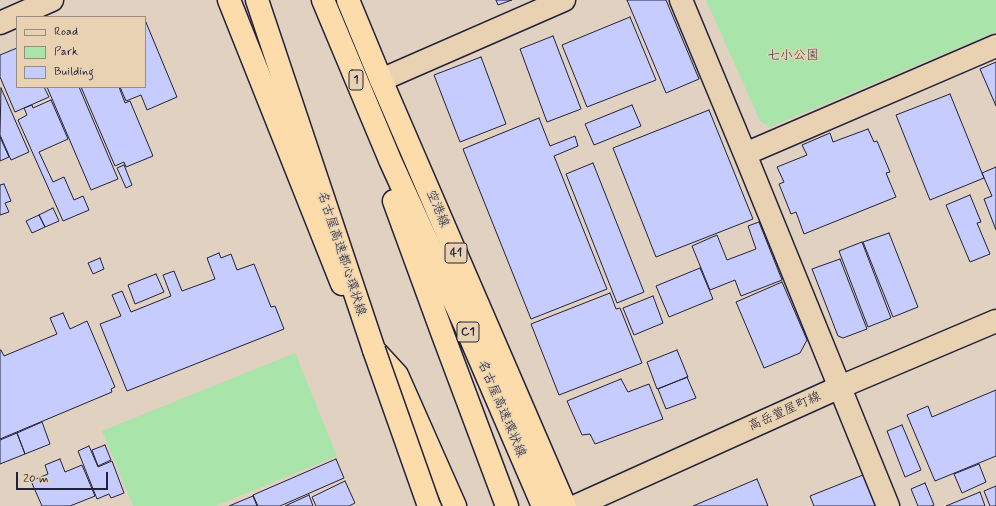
<!DOCTYPE html>
<meta charset="utf-8">
<style>
body{margin:0}
#map{position:relative;width:996px;height:506px;overflow:hidden;background:#e1d1c0;font-family:Mynerve,sans-serif}
canvas{display:block}
.legend{position:absolute;left:16px;top:16px;width:130px;height:72px;box-sizing:border-box;background:#e8d2b1;border:1px solid #998c82;margin:0;padding:5px 7px;list-style:none;font-size:12px;color:#22223b}
.legend li{display:flex;align-items:center;gap:8px;height:20px}
.legend b{width:20px;border:1px solid #998c82}
.scale{position:absolute;left:16px;top:472px;width:92px;height:18px;box-sizing:border-box;border:2px solid #22223b;border-top:0;padding-left:5px;font-size:12px;line-height:14px;white-space:nowrap;color:#22223b;-webkit-text-stroke:3px #e8d2b1;paint-order:stroke}
</style>
<div id="map">
<canvas width="996" height="506"></canvas>
<ul class="legend">
<li><b style="height:5px;background:#e8d2b1"></b>Road</li>
<li><b style="height:11px;background:#a9e4aa"></b>Park</li>
<li><b style="height:11px;background:#c6ccfe"></b>Building</li>
</ul>
<div class="scale">20 m</div>
</div>
<script>
const c = document.querySelector('canvas').getContext('2d');
c.lineJoin = 'round';
function paint(path, color) { c.fillStyle = color; c.fill(path, 'evenodd'); }
const poly = rows => new Path2D(rows.map(r => 'M' + r).join(''));
function stroke(path, color, width, dash) { c.strokeStyle = color; c.lineWidth = width; c.lineCap = dash ? 'butt' : 'round'; c.setLineDash(dash || []); c.stroke(path); }
function label(font, color, halo, rows, align = 'center') {
  c.font = font + ' Mynerve,"Klee One",sans-serif'; c.lineWidth = 3; c.setLineDash([]); c.textBaseline = 'middle'; c.strokeStyle = halo; c.fillStyle = color; for (const [text, x, y, turn = 0] of rows) {
    c.save(); c.translate(x, y); c.rotate((+turn || 0) * Math.PI / 180); c.textAlign = isNaN(turn) ? turn : align; if (halo) c.strokeText(text, 0, 0); c.fillText(text, 0, 0); c.restore();
  }
}
const green = poly([
 [706,0,996,0,996,32,770,127,760,121],
 [295,353,337,456,215,506,133,506,102,431]
]);
const building = poly([
 [496,0,512,0,498,5,496,0],
 [627,0,666,0,699,79,666,93,627,0],
 [630,17,656,80,587,107,562,45,630,17],
 [145,20,177,97,147,110,141,95,126,101,120,87,145,87,145,20],
 [553,36,581,109,547,122,520,49,553,36],
 [17,48,17,87,44,87,49,97,15,112,0,77,0,55,17,48],
 [481,57,506,124,460,142,434,75,481,57],
 [996,62,996,106,980,69,996,62],
 [47,87,79,87,118,179,91,190,47,87],
 [81,87,119,87,125,103,130,101,153,156,126,167,124,162,115,166,81,87],
 [1,88,29,152,11,160,0,135,1,88],
 [950,94,984,178,930,200,896,115,950,94],
 [51,100,68,139,39,152,53,182,64,177,74,200,83,196,89,210,63,221,18,120,27,115,24,108,32,105,33,108,51,100],
 [632,105,641,126,594,145,585,124,632,105],
 [709,110,753,219,656,257,613,148,709,110],
 [539,118,550,146,575,136,578,146,554,156,607,289,531,319,463,149,539,118],
 [868,129,874,142,877,141,890,172,886,173,896,197,804,234,796,212,791,214,779,184,784,182,777,167,807,155,802,145,830,133,833,142,868,129],
 [0,137,9,157,0,161,0,137],
 [593,163,644,292,617,303,566,174,593,163],
 [124,165,132,185,126,188,117,168,124,165],
 [996,167,996,230,984,199,992,196,982,173,996,167],
 [4,184,11,201,5,203,9,212,0,215,0,185,4,184],
 [970,195,981,222,977,223,990,254,970,262,946,205,970,195],
 [53,208,59,221,45,227,39,215,53,208],
 [39,215,45,227,32,233,26,221,39,215],
 [759,222,782,280,741,296,735,280,710,290,692,246,717,235,727,260,756,249,748,226,759,222],
 [889,233,918,307,893,317,863,242,889,233],
 [862,242,891,318,868,327,839,251,862,242],
 [219,253,221,258,231,254,237,270,254,264,271,307,275,306,284,329,127,391,100,324,121,316,112,295,122,291,131,312,171,296,163,275,174,271,182,291,215,279,207,258,219,253],
 [100,258,104,269,93,274,88,263,100,258],
 [840,259,867,329,843,338,838,336,812,269,840,259],
 [700,268,713,299,669,317,656,286,700,268],
 [156,274,164,292,135,304,128,285,156,274],
 [782,282,807,340,800,353,764,368,736,302,782,282],
 [610,293,616,309,620,308,642,363,559,395,531,324,610,293],
 [653,296,663,323,634,335,623,308,653,296],
 [63,313,70,329,87,321,115,387,111,389,112,392,0,439,0,350,1,350,4,356,57,334,50,318,63,313],
 [677,350,688,377,657,389,647,362,677,350],
 [687,377,696,398,666,409,658,389,687,377],
 [621,379,628,392,649,384,663,419,595,444,590,434,582,435,567,401,621,379],
 [996,390,996,456,935,481,907,415,928,406,932,417,996,390],
 [42,422,50,444,25,454,17,433,42,422],
 [902,425,921,470,905,477,887,431,902,425],
 [17,433,25,454,0,464,0,440,17,433],
 [105,445,111,460,98,466,92,450,105,445],
 [89,446,98,467,112,461,124,493,111,498,109,494,97,499,78,451,89,446],
 [60,459,65,472,82,465,95,496,70,506,42,506,31,481,48,474,45,465,60,459],
 [336,459,344,478,280,506,258,506,253,495,336,459],
 [979,464,986,482,962,493,954,474,979,464],
 [863,475,876,506,814,506,810,496,863,475],
 [757,479,768,506,693,506,757,479],
 [345,481,355,503,349,506,316,506,312,497,345,481],
 [925,483,934,505,931,506,918,506,911,489,925,483],
 [996,486,996,506,990,506,984,491,996,486],
 [980,492,985,506,946,506,980,492],
 [309,495,313,506,285,506,309,495],
 [253,496,257,506,229,506,253,496]
]);
const minor = poly([
 [681,0,745,154,888,506],
 [0,23,52,0],
 [381,80,564,0],
 [745,154,996,46]
]);
const tertiary = poly([
 [576,506,840,387,996,321]
]);
const trunk = poly([
 [229,0,342,284],
 [348,0,381,80,565,506]
]);
const motorway = poly([
 [257,0,374,350,397,375,455,506],
 [323,0,390,160,465,325,543,506],
 [394,201,443,335,507,506]
]);
const motorwayBridge = poly([
 [374,350,429,506]
]);
const shields = [
 [356,80,14],
 [456,253,22],
 [468,332,22]
];
const shieldNames = [
 ["1",356,80],
 ["41",456,253],
 ["C1",468,332]
];
const parkNames = [
 ["七小公園",793,56]
];
const streetNames = [
 ["空港線",437,209,67],
 ["名古屋高速都心環状線",341,254,72],
 ["名古屋高速環状線",501,409,67],
 ["高岳萱屋町線",785,412,-24]
];
paint(green, '#a9e4aa');
paint(building, '#c6ccfe');
stroke(building, '#22223b', 1);
stroke(minor, '#22223b', 25);
stroke(tertiary, '#22223b', 25);
stroke(trunk, '#22223b', 25);
stroke(motorway, '#22223b', 25);
stroke(minor, '#e8d2b1', 22);
stroke(tertiary, '#e8d2b1', 22);
stroke(trunk, '#fddcac', 22);
stroke(motorway, '#fddcac', 22);
stroke(motorwayBridge, '#22223b', 25, []);
stroke(motorwayBridge, '#fddcac', 22);
for (const [x, y, w] of shields) { const box = new Path2D(); box.roundRect(x - w / 2, y - 10, w, 20, 3); c.fillStyle = '#e8d2b1'; c.fill(box); stroke(box, '#22223b', 1); }
label('bold 12px', '#22223b', null, shieldNames);
label('13px', '#363f4c', '#e8d2b1', parkNames);
label('13px', '#22223b', '#e8d2b1', streetNames);
</script>
